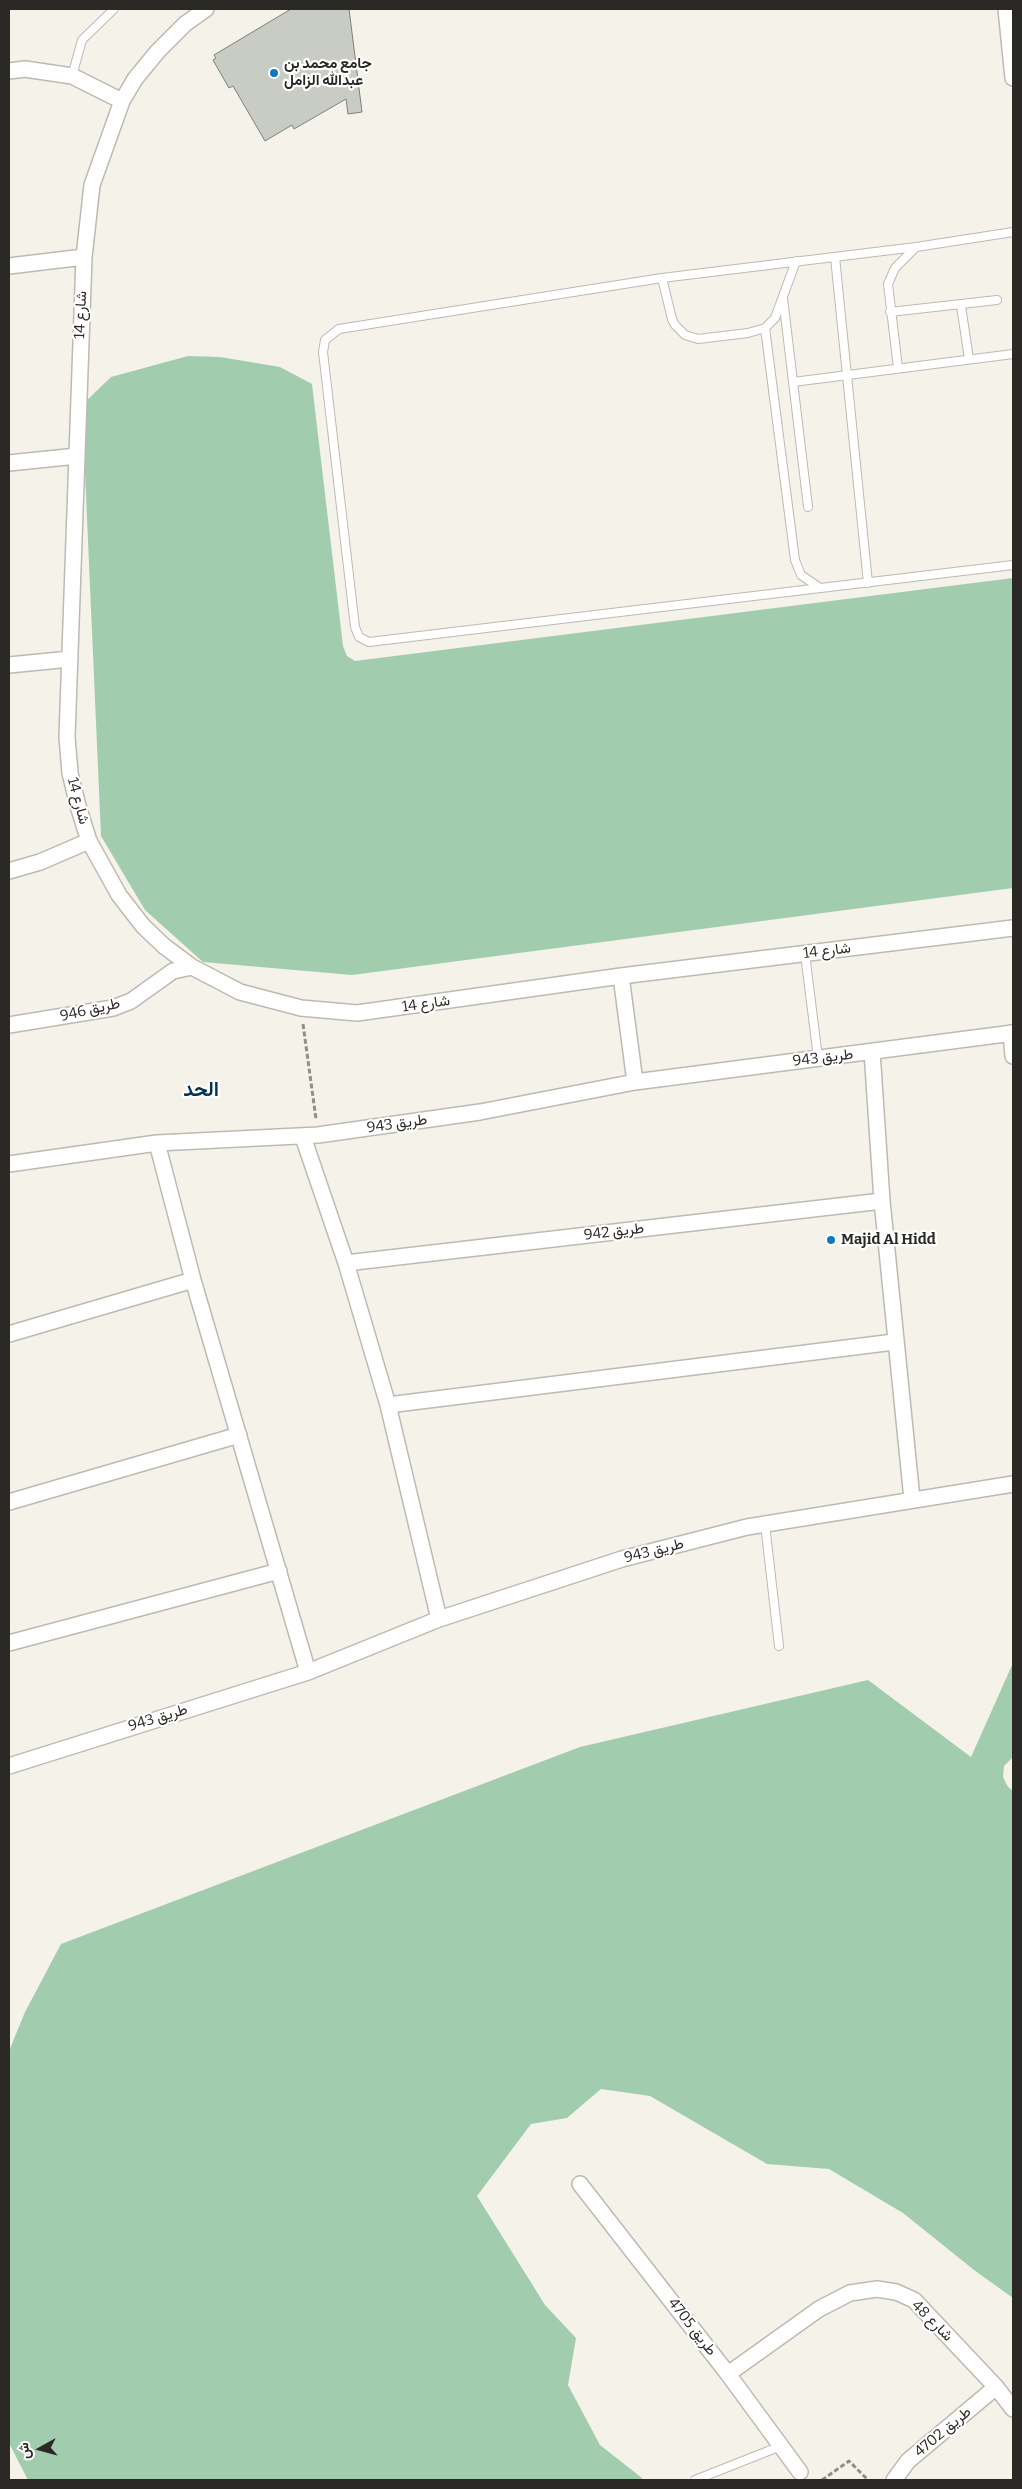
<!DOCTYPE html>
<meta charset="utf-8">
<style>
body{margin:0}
#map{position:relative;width:1022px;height:2489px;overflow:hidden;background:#f5f2ea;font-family:Bitter,Vazirmatn,serif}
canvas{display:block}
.frame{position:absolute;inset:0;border:10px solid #2a2926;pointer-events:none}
.north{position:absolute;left:15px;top:2424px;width:50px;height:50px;-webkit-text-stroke:4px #fff;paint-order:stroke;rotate:263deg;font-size:14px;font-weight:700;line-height:20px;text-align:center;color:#2a2926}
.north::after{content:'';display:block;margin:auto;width:18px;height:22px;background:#2a2926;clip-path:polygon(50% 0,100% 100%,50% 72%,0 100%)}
</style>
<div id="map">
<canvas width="1022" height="2489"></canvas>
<div class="frame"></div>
<div class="north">ش</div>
</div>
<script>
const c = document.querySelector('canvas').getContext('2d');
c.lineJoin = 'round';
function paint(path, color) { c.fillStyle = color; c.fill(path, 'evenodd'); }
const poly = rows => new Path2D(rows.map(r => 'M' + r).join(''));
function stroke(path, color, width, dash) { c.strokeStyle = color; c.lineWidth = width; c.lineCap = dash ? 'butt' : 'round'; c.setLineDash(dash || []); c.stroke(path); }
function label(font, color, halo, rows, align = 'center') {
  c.font = font + ' Bitter,Vazirmatn,serif'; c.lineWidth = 4.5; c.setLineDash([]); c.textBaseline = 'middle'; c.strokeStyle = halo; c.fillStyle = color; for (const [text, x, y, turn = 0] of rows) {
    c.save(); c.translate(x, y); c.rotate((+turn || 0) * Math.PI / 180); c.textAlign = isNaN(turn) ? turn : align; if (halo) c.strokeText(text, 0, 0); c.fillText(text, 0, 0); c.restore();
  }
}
const water = poly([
 [188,356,220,357,280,367,312,384,343,646,347,656,355,661,1013,578,1013,888,352,975,203,962,145,910,101,836,82,405,111,377],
 [1013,1663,1013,1757,1004,1766,1003,1777,1008,1787,1013,1791,1013,2298,974,2270,903,2213,829,2169,767,2164,650,2096,601,2089,567,2118,531,2124,477,2196,545,2305,576,2338,568,2385,600,2445,642,2478,641,2480,28,2480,9,2443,9,2051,25,2012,61,1944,580,1747,868,1680,971,1757]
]);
const building = poly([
 [291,9,349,9,362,112,348,114,346,99,294,129,292,125,265,141,233,86,229,88,213,60,216,58,214,55,291,9]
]);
const path = poly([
 [303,1024,316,1119],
 [822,2480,849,2461,868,2480]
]);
const lane = poly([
 [72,76,82,40,114,9],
 [1013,232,916,247,662,278,339,329,325,340,323,352,355,627,359,637,369,642,1013,565],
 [835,257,868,583],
 [662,278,672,319,675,325,685,335,698,339,748,333,765,328,775,318,796,261],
 [783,298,808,507],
 [961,306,969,359],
 [890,312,997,300],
 [765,328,795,560,801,575,820,588],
 [898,368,888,284,895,268,915,248],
 [793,382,1013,354],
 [805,954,818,1058],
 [765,1524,779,1646],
 [695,2480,781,2446]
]);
const street = poly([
 [206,9,185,24,158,51,135,79,122,101,92,185,84,257,67,737,70,773,78,806,89,841,119,895,143,926,164,946,192,967,240,992,301,1008,357,1013,621,976,1013,928],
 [1006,9,1013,78],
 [9,71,25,69,72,76,122,101],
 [9,266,84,257],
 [9,463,77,456],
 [9,665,70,659],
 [9,871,40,862,89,841],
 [621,976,635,1082],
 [9,1025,113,1008,131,1001,173,971,192,967],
 [1011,1033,1013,1056],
 [872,1051,882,1201,912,1499],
 [303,1137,346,1263,388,1405,439,1619],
 [157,1143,193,1280,308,1672],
 [9,1164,157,1143,318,1135,480,1112,635,1082,1013,1033],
 [346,1263,882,1201],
 [9,1334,193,1280],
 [388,1405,894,1342],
 [9,1502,239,1435],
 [9,1643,279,1571],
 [9,1766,308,1672,439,1619,622,1559,747,1527,1013,1484],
 [580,2184,728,2374,800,2472],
 [728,2374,819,2309,850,2293,877,2289,896,2292,914,2300,996,2387,1013,2409],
 [894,2480,908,2461,996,2387]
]);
const markers = [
 [274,73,5,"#0d78c3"],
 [831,1240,5,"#0d78c3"]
];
const poiNames = [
 ["جامع محمد بن",284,64],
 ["عبدالله الزامل",284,81],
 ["Majid Al Hidd",841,1240]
];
const streetNames = [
 ["شارع 14",81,315,-87],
 ["شارع 14",78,801,75],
 ["شارع 14",827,951,-7],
 ["شارع 14",426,1004,-8],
 ["طريق 946",90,1010,-13],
 ["طريق 943",823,1058,-7],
 ["طريق 943",397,1124,-8],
 ["طريق 942",614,1232,-7],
 ["طريق 943",654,1551,-14],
 ["طريق 943",158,1718,-17],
 ["شارع 48",932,2321,45],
 ["طريق 4705",692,2327,52],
 ["طريق 4702",943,2432,-40]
];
const districtNames = [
 ["الحد",201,1090]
];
paint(water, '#a1cdae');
paint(building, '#c9ccc4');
stroke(building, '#7d8078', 1);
stroke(lane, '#bdbab2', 10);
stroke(street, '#bdbab2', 18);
stroke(path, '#918f8a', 3, [5, 2.5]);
stroke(lane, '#fff', 8);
stroke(street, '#fff', 15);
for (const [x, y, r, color] of markers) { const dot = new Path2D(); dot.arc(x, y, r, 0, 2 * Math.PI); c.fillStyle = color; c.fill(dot); stroke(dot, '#fff', 2); }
label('bold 15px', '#2a2926', '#fff', poiNames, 'left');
label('15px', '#2a2926', '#fff', streetNames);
label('bold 20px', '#033357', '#fff', districtNames);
</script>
